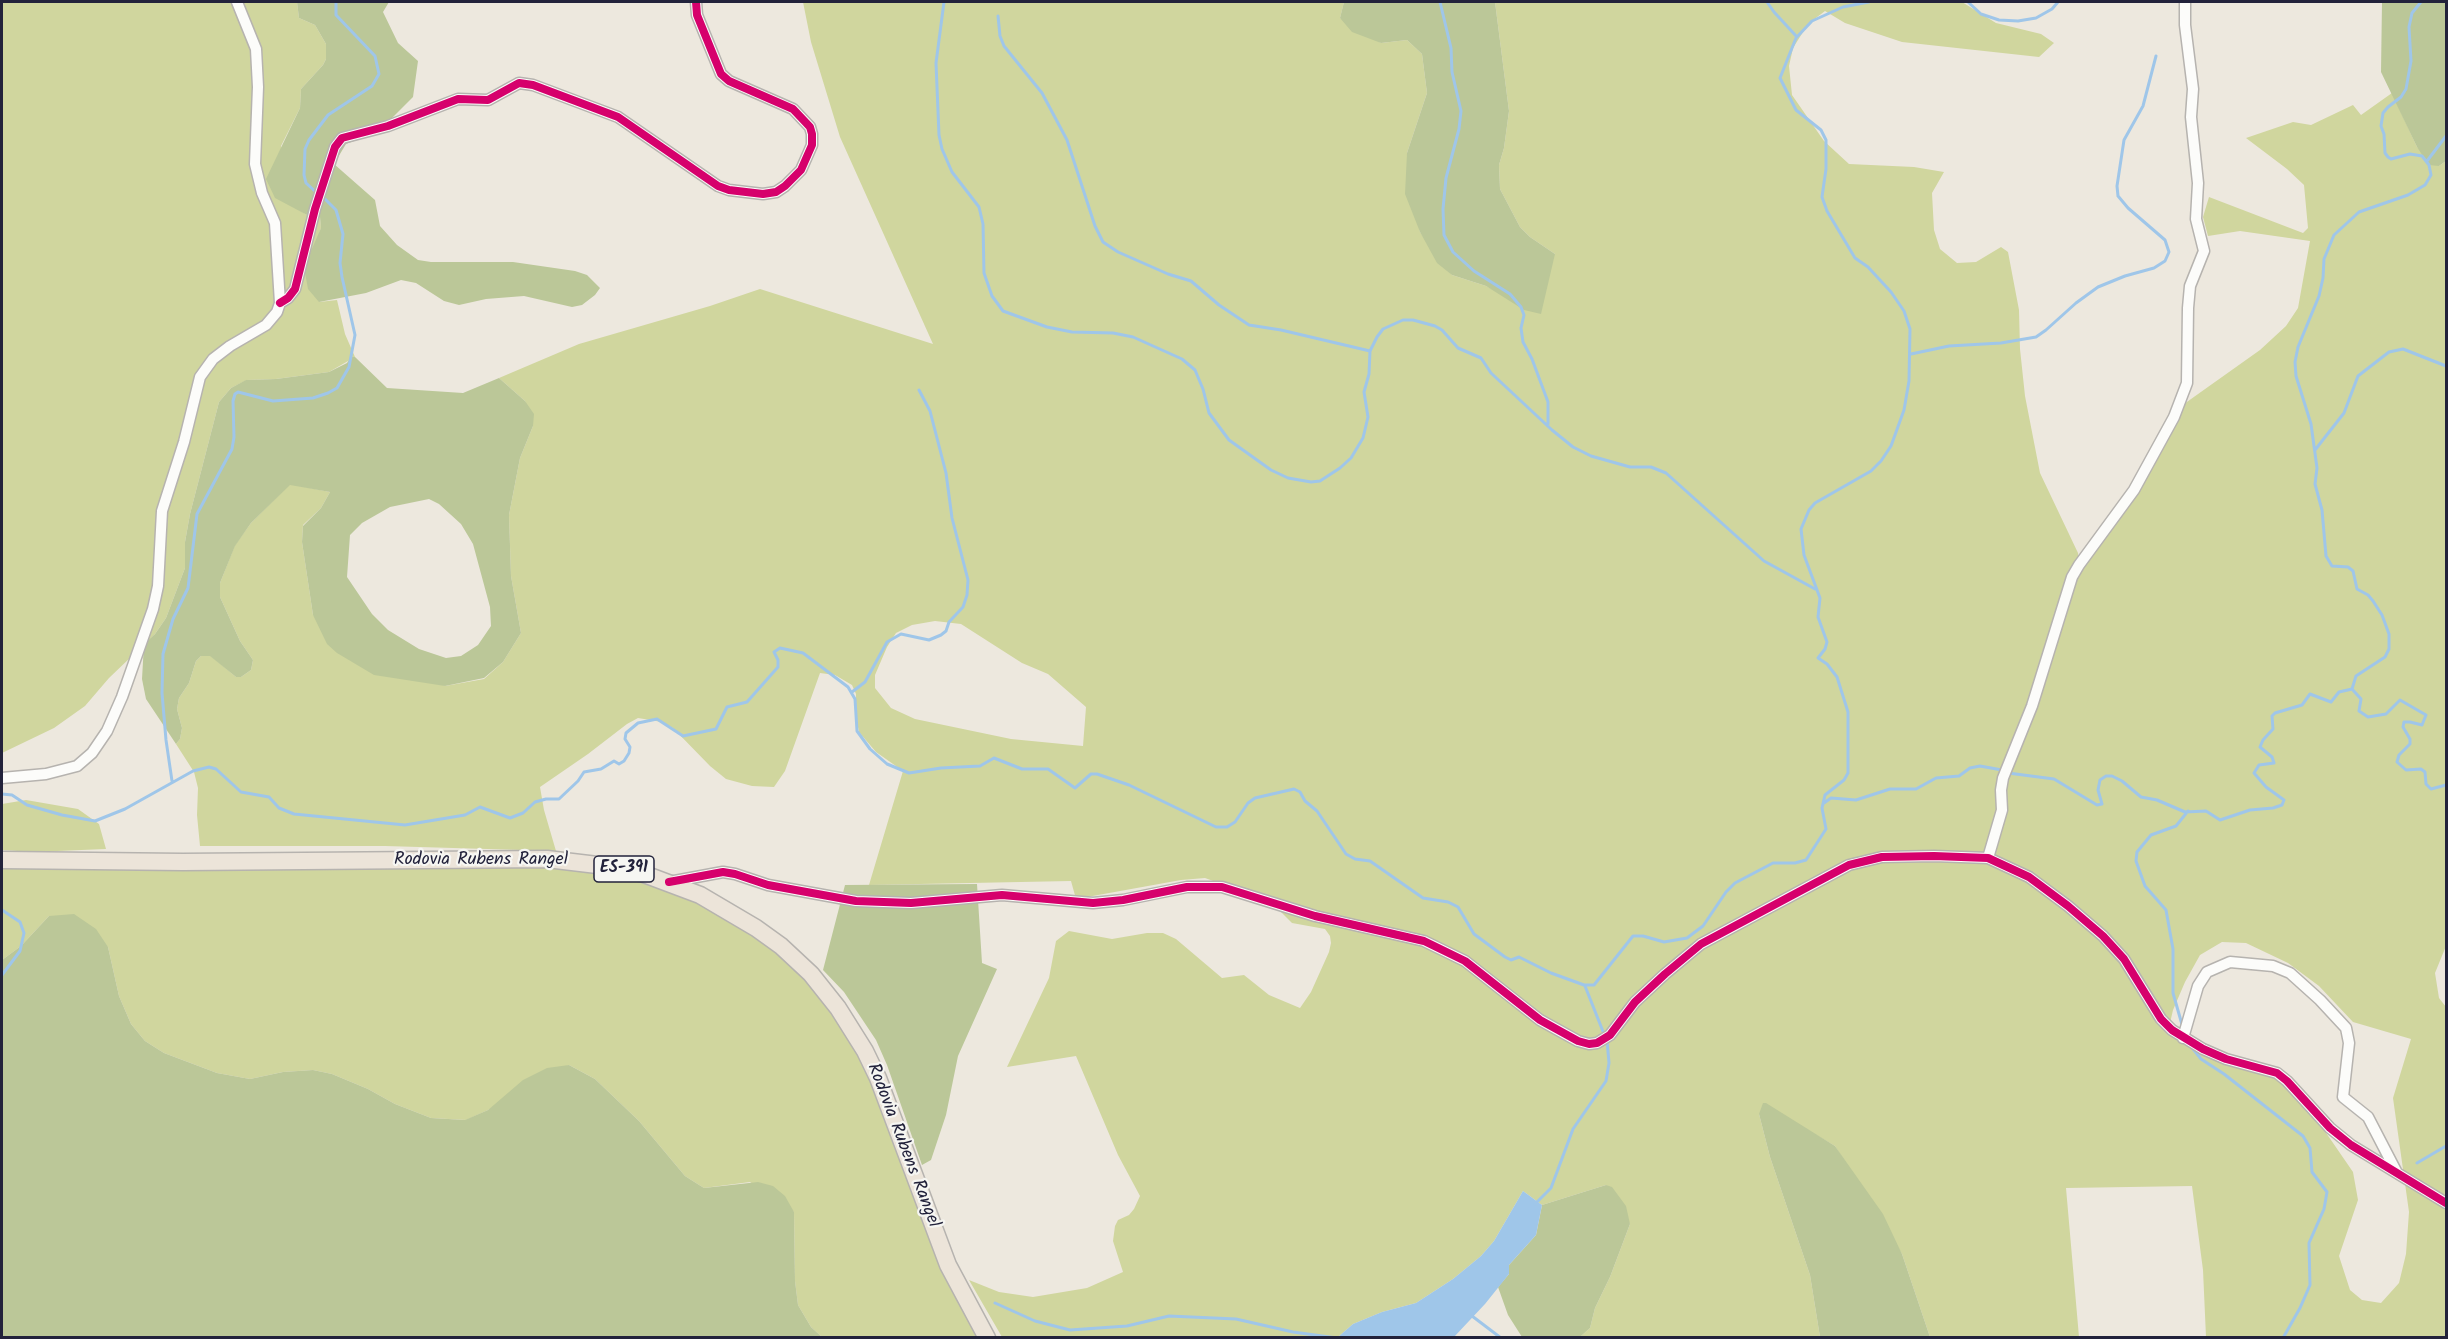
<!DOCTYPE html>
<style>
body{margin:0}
#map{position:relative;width:2448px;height:1339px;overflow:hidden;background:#ede8de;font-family:Kalam,sans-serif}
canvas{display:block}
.frame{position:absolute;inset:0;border:3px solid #22223b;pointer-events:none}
</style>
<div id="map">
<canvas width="2448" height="1339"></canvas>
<div class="frame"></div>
</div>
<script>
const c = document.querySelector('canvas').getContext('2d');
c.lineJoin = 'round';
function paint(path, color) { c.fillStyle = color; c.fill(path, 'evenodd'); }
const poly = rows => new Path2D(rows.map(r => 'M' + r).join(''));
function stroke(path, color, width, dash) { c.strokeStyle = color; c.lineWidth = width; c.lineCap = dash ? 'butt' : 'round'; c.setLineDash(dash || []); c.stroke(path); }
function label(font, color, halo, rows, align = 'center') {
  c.font = font + ' Kalam,sans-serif'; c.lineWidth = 4.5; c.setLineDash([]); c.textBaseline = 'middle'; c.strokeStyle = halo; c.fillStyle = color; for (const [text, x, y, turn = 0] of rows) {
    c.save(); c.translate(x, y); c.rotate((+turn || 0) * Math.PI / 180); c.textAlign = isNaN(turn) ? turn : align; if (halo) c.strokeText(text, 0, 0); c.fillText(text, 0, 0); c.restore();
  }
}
const green = poly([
 [2,2,297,2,299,18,315,25,326,44,326,59,323,65,301,89,300,108,281,146,296,208,307,215,320,217,321,228,318,237,319,302,337,300,345,334,355,357,329,372,276,379,247,380,231,388,219,402,190,514,185,542,185,568,166,618,155,634,109,678,85,706,54,728,2,753],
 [803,2,1344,2,1340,18,1381,43,1407,40,1422,54,1427,93,1407,153,1420,232,1452,275,1486,286,1504,295,1555,254,1530,237,1520,227,1500,189,1499,165,1504,148,1509,111,1495,2,1962,2,1996,23,2041,34,2054,43,2039,57,1902,42,1845,23,1825,11,1808,24,1793,48,1789,66,1792,95,1824,141,1849,164,1914,167,1944,172,1932,193,1934,230,1940,249,1957,263,1976,262,2001,247,2008,252,2019,310,2020,349,2025,396,2040,473,2078,553,2079,563,2086,561,2140,491,2158,450,2184,404,2260,350,2286,326,2298,308,2310,241,2240,231,2208,236,2203,217,2209,197,2303,233,2308,228,2304,185,2287,169,2246,138,2293,122,2311,125,2353,105,2361,115,2392,93,2417,147,2439,166,2446,161,2446,946,2435,973,2439,998,2446,1007,2446,1337,2206,1337,2203,1270,2192,1186,2066,1188,2079,1337,1930,1337,1902,1254,1835,1146,1801,1126,1759,1114,1770,1157,1810,1275,1820,1337,1580,1337,1590,1328,1595,1308,1610,1277,1630,1224,1606,1185,1542,1205,1523,1191,1494,1241,1481,1256,1453,1279,1416,1303,1382,1312,1353,1324,1338,1337,1002,1337,969,1280,999,1292,1033,1297,1087,1288,1123,1272,1113,1241,1115,1226,1118,1220,1129,1215,1134,1209,1140,1196,1118,1155,1076,1056,1007,1067,1049,978,1056,941,1069,931,1112,939,1147,933,1163,933,1176,939,1222,978,1244,975,1269,995,1300,1008,1311,992,1329,952,1331,943,1330,936,1325,929,1292,923,1271,902,1205,878,1181,880,1076,899,1071,881,869,885,903,771,876,752,859,732,856,717,856,694,852,685,835,675,820,673,785,771,774,787,752,786,726,779,710,766,673,728,662,722,638,718,627,724,588,754,540,787,544,810,556,851,385,846,200,846,197,815,198,788,194,772,176,744,180,739,182,728,177,709,179,698,189,683,196,661,201,656,210,655,236,677,241,677,251,670,253,660,240,641,220,597,220,583,235,545,251,523,290,484,330,492,321,508,303,525,302,542,313,615,445,686,484,679,503,662,521,633,511,576,509,515,520,458,533,426,525,401,499,378,579,344,710,306,760,289,933,344,840,137,811,42],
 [935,621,961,624,1022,663,1048,674,1086,707,1083,746,1011,739,915,719,891,708,875,688,875,675,887,647,896,633,912,625],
 [2222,942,2246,943,2288,963,2319,986,2353,1022,2411,1039,2393,1098,2409,1212,2406,1254,2399,1283,2381,1303,2362,1300,2350,1290,2339,1256,2358,1200,2353,1172,2300,1095,2281,1077,2177,1035,2170,1023,2173,1010,2185,982,2200,955],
 [26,800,78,809,99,824,106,849,33,852,2,850,2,804],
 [2,866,542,866,584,869,653,882,689,894,785,953,852,1032,983,1337,822,1337,811,1327,798,1305,795,1281,794,1212,750,1182,704,1188,685,1176,639,1121,595,1079,569,1065,488,1110,466,1120,431,1118,395,1104,368,1089,332,1074,313,1070,283,1072,250,1079,217,1073,164,1053,145,1041,131,1024,119,996,108,947,49,916,21,946,2,960]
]);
const forest = poly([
 [297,2,389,2,383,12,398,43,418,61,413,97,378,132,346,144,334,164,375,200,380,226,397,245,418,260,431,262,513,262,575,271,587,275,600,288,595,295,582,305,572,307,524,296,486,299,459,305,444,301,416,283,401,280,366,293,319,302,308,289,304,267,321,228,320,217,307,215,275,198,266,179,300,108,301,89,323,65,326,59,326,44,315,25,299,18],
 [1344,2,1495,2,1509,111,1504,148,1499,165,1500,189,1520,227,1530,237,1555,254,1541,314,1524,310,1486,286,1452,275,1437,263,1420,232,1405,194,1407,153,1427,93,1422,54,1407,40,1381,43,1352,32,1340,18],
 [2382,2,2446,2,2446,161,2439,166,2429,165,2417,147,2381,72],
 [351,357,355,357,387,388,463,393,499,378,525,401,534,414,533,426,520,458,509,515,511,576,521,633,503,662,484,678,445,686,374,675,337,653,327,644,313,615,302,542,303,526,321,508,330,492,290,485,251,523,235,546,220,583,220,597,240,641,253,660,251,670,241,677,236,677,210,656,201,656,196,661,189,683,179,698,177,709,182,728,180,739,176,744,146,699,142,679,144,644,155,634,166,618,185,568,185,542,190,514,219,402,231,388,246,380,276,379,329,372,347,363],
 [429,499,439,504,461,524,473,544,490,607,491,626,478,645,461,656,446,658,419,649,388,630,372,614,347,577,350,535,362,523,390,507],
 [977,884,982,963,997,969,958,1056,946,1115,931,1160,922,1165,887,1065,876,1040,844,992,823,970,845,885],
 [74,914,96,929,108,947,119,996,131,1024,145,1041,164,1053,217,1073,250,1079,283,1072,313,1070,332,1074,368,1089,395,1104,431,1118,465,1120,488,1110,523,1080,547,1068,569,1065,595,1079,639,1121,685,1176,704,1188,758,1182,773,1186,785,1196,794,1212,795,1281,798,1305,811,1327,822,1337,2,1337,2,960,21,946,49,916],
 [1763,1103,1766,1103,1835,1146,1883,1214,1902,1254,1930,1337,1820,1337,1810,1275,1770,1157,1759,1114],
 [1606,1185,1612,1187,1626,1206,1630,1224,1610,1277,1595,1308,1590,1328,1580,1337,1522,1337,1508,1315,1498,1287,1509,1274,1509,1265,1536,1235,1542,1205]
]);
const water = poly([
 [1523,1191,1542,1205,1536,1235,1509,1265,1509,1274,1485,1304,1454,1337,1338,1337,1353,1324,1382,1312,1416,1303,1453,1279,1481,1256,1494,1241]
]);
const stream = poly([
 [944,2,936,63,939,135,942,149,952,172,979,207,983,224,984,273,992,296,1003,311,1047,327,1072,332,1113,333,1133,337,1182,359,1195,370,1203,389,1209,413,1229,440,1271,470,1288,478,1311,482,1320,481,1340,468,1351,458,1363,438,1368,417,1364,392,1369,374,1370,351,1377,337,1383,329,1403,320,1413,320,1435,326,1442,330,1458,348,1481,358,1491,373,1552,430,1573,447,1591,456,1630,467,1651,467,1666,473,1764,561,1815,589],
 [1440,2,1451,48,1452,72,1461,111,1459,129,1446,178,1443,209,1444,235,1453,252,1474,271,1510,294,1521,307,1524,315,1521,328,1523,342,1532,359,1548,402,1548,424],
 [1767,2,1774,12,1797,37],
 [1968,2,1981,14,1999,20,2018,21,2036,18,2052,9,2058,2],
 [998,16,1000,36,1004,46,1042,93,1067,140,1095,226,1103,242,1118,252,1168,274,1191,281,1219,305,1249,325,1281,330,1370,351],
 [2427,161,2446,136],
 [317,193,306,183,304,175,305,149,309,140,328,115,372,86,379,74,375,56,336,15,336,2],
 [1911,354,1949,346,2001,343,2036,337,2046,330,2076,303,2098,287,2125,276,2154,268,2165,261,2169,252,2165,240,2128,208,2118,196,2117,186,2124,140,2143,106,2156,56],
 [2315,450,2344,413,2358,376,2389,352,2403,349,2446,366],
 [2352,689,2356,676,2385,657,2389,649,2389,634,2382,615,2373,601,2368,595,2357,589,2353,571,2348,567,2332,566,2326,556,2322,510,2315,484,2317,468,2311,424,2296,376,2295,362,2298,347,2319,296,2323,278,2324,259,2334,235,2359,212,2408,195,2425,185,2431,175,2429,165,2422,156,2410,154,2391,159,2388,157,2385,153,2384,134,2381,126,2383,113,2388,107,2401,97,2406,89,2411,61,2409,27,2412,13,2421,2],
 [2352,689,2361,699,2359,711,2368,717,2386,714,2400,700,2426,715,2422,725,2410,722,2404,722,2403,727,2410,739,2410,744,2399,755,2397,762,2406,770,2421,769,2425,772,2426,784,2431,789,2446,785],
 [852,692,865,682,887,642,901,634,929,640,941,635,946,631,949,622,963,607,967,595,968,580,952,518,946,473,930,411,919,390],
 [2008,773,2054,779,2097,805,2102,804,2098,790,2100,780,2106,776,2112,776,2122,781,2141,797,2157,800,2185,812,2206,811,2220,820,2250,810,2273,808,2282,805,2284,800,2266,787,2254,773,2259,765,2274,763,2272,757,2260,747,2263,740,2273,729,2272,716,2275,713,2302,705,2310,694,2331,702,2339,692,2352,689],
 [172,781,166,740,162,693,163,654,173,619,188,588,197,514,232,449,234,437,233,401,235,394,238,392,273,401,313,398,328,393,337,388,349,367,355,335,342,277,340,263,343,234,336,210,323,197],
 [2,794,12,795,27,805,62,815,95,821,125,809,193,771,209,767,216,769,241,792,269,797,279,808,294,814,405,825,465,815,480,807,510,818,523,813,535,802,546,799,559,799,578,781,584,772,601,769,614,761,619,764,624,761,629,753,630,747,625,739,626,733,638,723,657,719,683,736,716,729,727,707,747,702,778,667,778,660,774,652,780,648,803,653,848,687,855,699,857,731,870,749,887,764,909,773,941,768,980,766,994,758,1022,769,1048,769,1075,788,1091,774,1097,774,1129,785,1216,827,1227,827,1235,822,1248,803,1255,798,1294,789,1300,792,1305,801,1317,811,1346,854,1355,859,1370,861,1423,898,1448,902,1458,907,1474,934,1505,957,1511,960,1519,957,1551,973,1584,985,1594,985,1633,936,1643,936,1664,942,1687,938,1703,926,1726,892,1735,883,1773,863,1795,863,1806,860,1826,829,1822,808,1825,795,1844,780,1848,773,1848,712,1837,677,1827,664,1818,658,1825,649,1827,642,1818,617,1820,598,1804,555,1801,529,1809,510,1815,503,1871,471,1881,461,1891,446,1904,410,1909,381,1910,329,1904,311,1891,292,1868,267,1855,258,1827,211,1822,197,1826,169,1826,140,1821,130,1796,110,1780,78,1796,38,1812,21,1843,7,1869,2],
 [1824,803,1831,798,1856,800,1890,789,1916,789,1936,778,1959,776,1970,768,1980,766,2002,770],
 [2,910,20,922,24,933,20,951,2,975],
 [1585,986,1604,1034],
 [2183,1028,2173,993,2173,949,2166,910,2145,886,2136,861,2137,852,2151,835,2176,826,2188,811],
 [2190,1045,2201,1059,2224,1074,2303,1136,2310,1148,2312,1172,2327,1192,2324,1209,2309,1243,2310,1285,2300,1308,2283,1338],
 [2417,1163,2446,1146],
 [1535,1204,1551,1188,1573,1129,1606,1081,1609,1063,1607,1040],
 [995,1303,1035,1321,1070,1330,1127,1326,1169,1316,1236,1319,1293,1332,1337,1338],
 [1472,1316,1501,1338]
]);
const minor = poly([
 [280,303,288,298,295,289,315,209,335,147,342,138,388,126,458,99,488,100,519,83,533,85,618,117,718,186,729,190,763,194,776,192,785,186,801,170,812,145,812,134,810,127,793,109,729,81,721,74,697,15,696,2],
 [2,778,46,774,77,766,92,753,107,731,122,697,153,609,158,586,162,511,184,442,200,377,213,359,230,346,266,325,277,312,280,303,275,223,262,193,255,164,258,87,256,49,237,2],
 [1988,858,2002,810,2001,790,2003,778,2032,706,2072,577,2079,565,2134,490,2174,417,2187,383,2188,308,2190,286,2204,251,2196,219,2198,183,2191,117,2193,89,2185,25,2185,2],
 [669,882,723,872,735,874,768,885,856,901,911,903,1002,895,1093,903,1123,900,1187,887,1222,887,1315,916,1424,941,1465,961,1540,1020,1578,1041,1589,1044,1597,1043,1610,1035,1635,1002,1665,974,1701,944,1849,865,1882,857,1934,856,1988,858,2029,877,2068,906,2103,936,2124,959,2161,1019,2172,1030,2203,1049,2226,1059,2277,1073,2287,1081,2330,1128,2351,1145,2446,1203],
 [2183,1038,2198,986,2207,972,2230,962,2273,966,2290,973,2320,1000,2346,1028,2349,1043,2343,1097,2368,1117,2396,1171]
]);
const primary = poly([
 [2,860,183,862,547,859,614,867,644,874,700,895,756,928,781,946,811,974,838,1008,865,1051,878,1078,948,1265,987,1338]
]);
const cycleway = poly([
 [280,303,288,298,295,289,315,209,335,147,342,138,388,126,458,99,488,100,519,83,533,85,618,117,718,186,729,190,763,194,776,192,785,186,801,170,812,145,812,134,810,127,793,109,729,81,721,74,697,15,696,2],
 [669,882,723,872,735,874,768,885,856,901,911,903,1002,895,1093,903,1123,900,1187,887,1222,887,1315,916,1424,941,1465,961,1540,1020,1578,1041,1589,1044,1597,1043,1610,1035,1635,1002,1665,974,1701,944,1849,865,1882,857,1934,856,1988,858,2029,877,2068,906,2103,936,2124,959,2161,1019,2172,1030,2203,1049,2226,1059,2277,1073,2287,1081,2330,1128,2351,1145,2446,1203]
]);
const shields = [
 [624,869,60]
];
const shieldNames = [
 ["ES-391",624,869]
];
const streetNames = [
 ["Rodovia Rubens Rangel",481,861],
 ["Rodovia Rubens Rangel",902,1146,69]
];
paint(green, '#d0d69e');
paint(forest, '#bbc798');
paint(water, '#9fc6e9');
stroke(stream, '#9fc6e9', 3);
stroke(minor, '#b6b3af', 13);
stroke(primary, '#b6b3af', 19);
stroke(minor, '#fcfcfa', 10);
stroke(primary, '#ece4d9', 16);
stroke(cycleway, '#d6006c', 8);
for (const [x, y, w] of shields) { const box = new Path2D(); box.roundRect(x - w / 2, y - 13, w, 26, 4.5); c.fillStyle = '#f6f6f2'; c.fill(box); stroke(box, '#22223b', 1.5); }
label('bold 16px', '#22223b', null, shieldNames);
label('18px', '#22223b', '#f6f6f2', streetNames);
</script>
